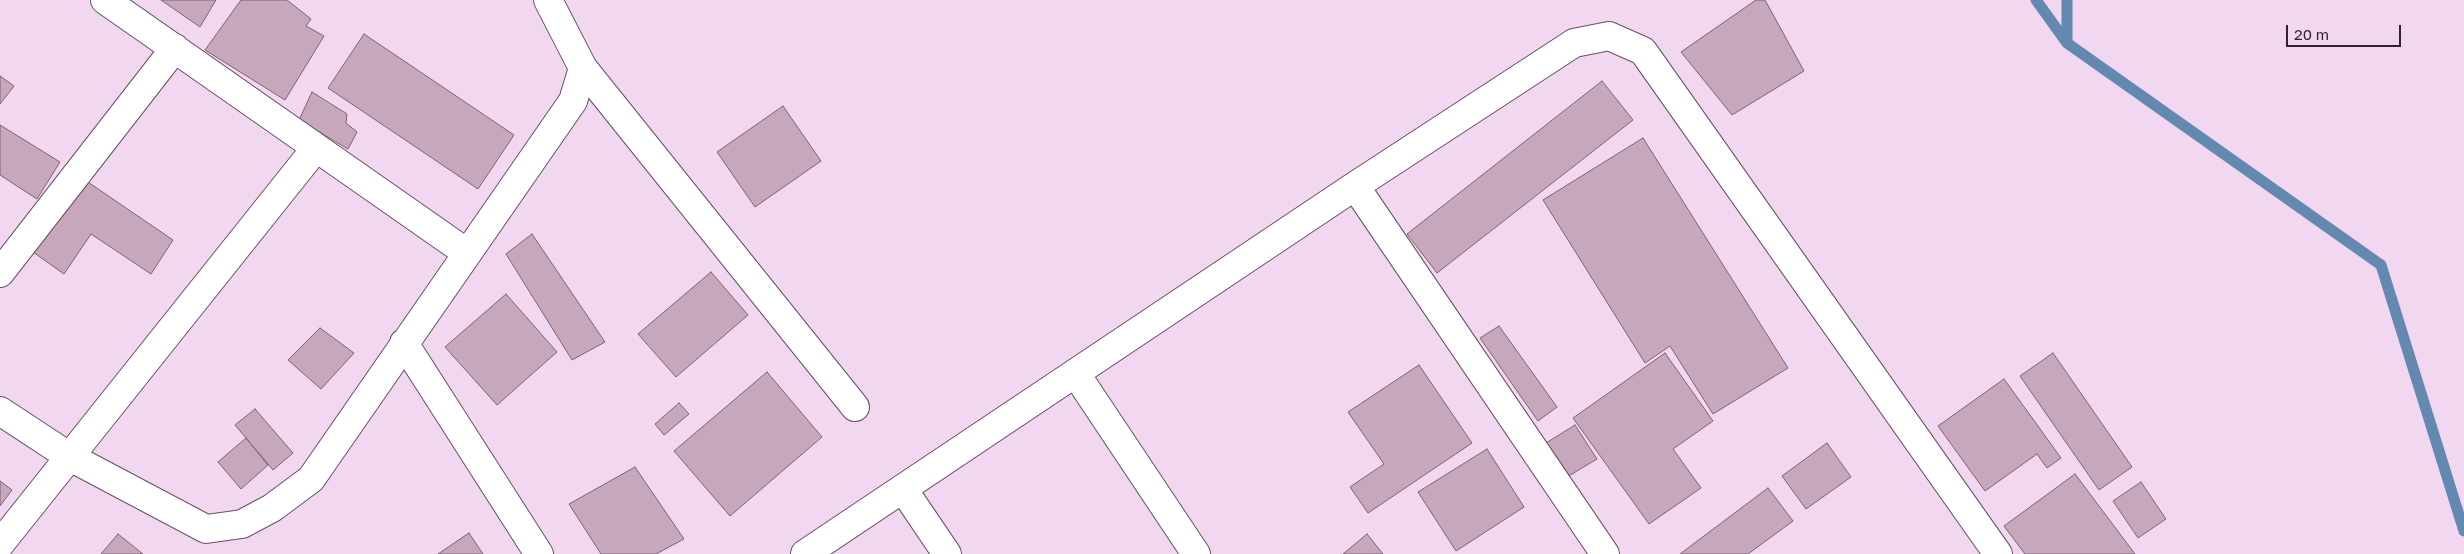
<!DOCTYPE html>
<style>
body{margin:0}
#map{position:relative;width:2464px;height:554px;overflow:hidden;background:#f2d7f1;font-family:"Golos Text",sans-serif}
canvas{display:block}
.scale{position:absolute;left:2286px;top:25px;width:115px;height:22px;box-sizing:border-box;border:2px solid #2d232d;border-top:0;padding-left:6px;font-size:15px;line-height:18px;white-space:nowrap;color:#2d232d;-webkit-text-stroke:4px #f2d7f1;paint-order:stroke}
</style>
<div id="map">
<canvas width="2464" height="554"></canvas>
<div class="scale">20 m</div>
</div>
<script>
const c = document.querySelector('canvas').getContext('2d');
c.lineJoin = 'round';
const poly = rows => new Path2D(rows.map(r => 'M' + r).join(''));
function stroke(path, color, width, dash) { c.strokeStyle = color; c.lineWidth = width; c.lineCap = dash ? 'butt' : 'round'; c.setLineDash(dash || []); c.stroke(path); }
function paint(path, color) { c.fillStyle = color; c.fill(path, 'evenodd'); }
const stream = poly([
 [2036,0,2067,43],
 [2067,0,2067,43,2381,265,2464,531]
]);
const building = poly([
 [161,0,216,0,200,27,161,0],
 [241,0,287,0,311,19,306,26,324,36,285,100,205,50,241,0],
 [1756,0,1765,0,1804,71,1732,115,1681,52,1756,0],
 [364,34,514,135,478,189,328,88,364,34],
 [0,76,14,86,0,104,0,76],
 [1602,81,1633,120,1437,273,1407,234,1602,81],
 [312,92,347,114,346,123,357,132,348,149,299,120,312,92],
 [783,106,821,161,755,207,717,152,783,106],
 [0,125,60,162,37,199,0,175,0,125],
 [1643,138,1788,368,1713,414,1670,346,1645,363,1543,200,1643,138],
 [82,178,173,240,151,274,91,234,64,274,33,252,82,178],
 [532,234,605,342,572,360,506,254,532,234],
 [711,272,748,315,676,377,638,334,711,272],
 [506,294,557,352,497,405,445,347,506,294],
 [1499,326,1557,407,1538,421,1480,338,1499,326],
 [320,328,354,353,321,389,288,360,320,328],
 [1665,353,1713,421,1673,449,1701,488,1649,524,1573,418,1665,353],
 [2053,353,2132,467,2099,490,2020,376,2053,353],
 [1419,365,1472,443,1368,513,1350,487,1384,464,1348,412,1419,365],
 [767,372,822,437,730,516,674,451,767,372],
 [2004,379,2061,458,2047,468,2037,454,1985,491,1938,426,2004,379],
 [679,403,689,414,664,435,655,424,679,403],
 [255,409,293,453,273,470,235,425,255,409],
 [1575,425,1597,459,1567,477,1546,443,1575,425],
 [246,438,268,465,241,489,218,462,246,438],
 [1827,443,1851,477,1806,509,1782,476,1827,443],
 [1487,449,1524,507,1456,551,1418,492,1487,449],
 [635,467,684,539,656,554,601,554,569,504,635,467],
 [2075,474,2135,554,2025,554,2004,526,2075,474],
 [0,481,12,490,0,506,0,481],
 [2141,482,2166,519,2138,538,2113,501,2141,482],
 [1768,488,1793,521,1748,554,1680,554,1768,488],
 [469,533,483,554,438,554,469,533],
 [118,534,143,554,101,554,118,534],
 [1367,534,1383,554,1343,554,1367,534]
]);
const minor = poly([
 [105,0,467,253],
 [548,0,583,68,855,407],
 [1355,186,1605,554],
 [0,273,175,48],
 [404,343,539,554],
 [1076,374,1196,554],
 [0,411,70,457,206,529,242,524,272,508,311,479,573,101,583,68],
 [903,489,947,554],
 [0,544,308,158,313,145],
 [805,554,1355,186,1574,43,1609,36,1643,51,1998,554]
]);
stroke(stream, '#6489b1', 11);
paint(building, '#c7a7bb');
stroke(building, '#7f6174', 1);
stroke(minor, '#674f66', 30);
stroke(minor, '#fff', 28);
</script>
